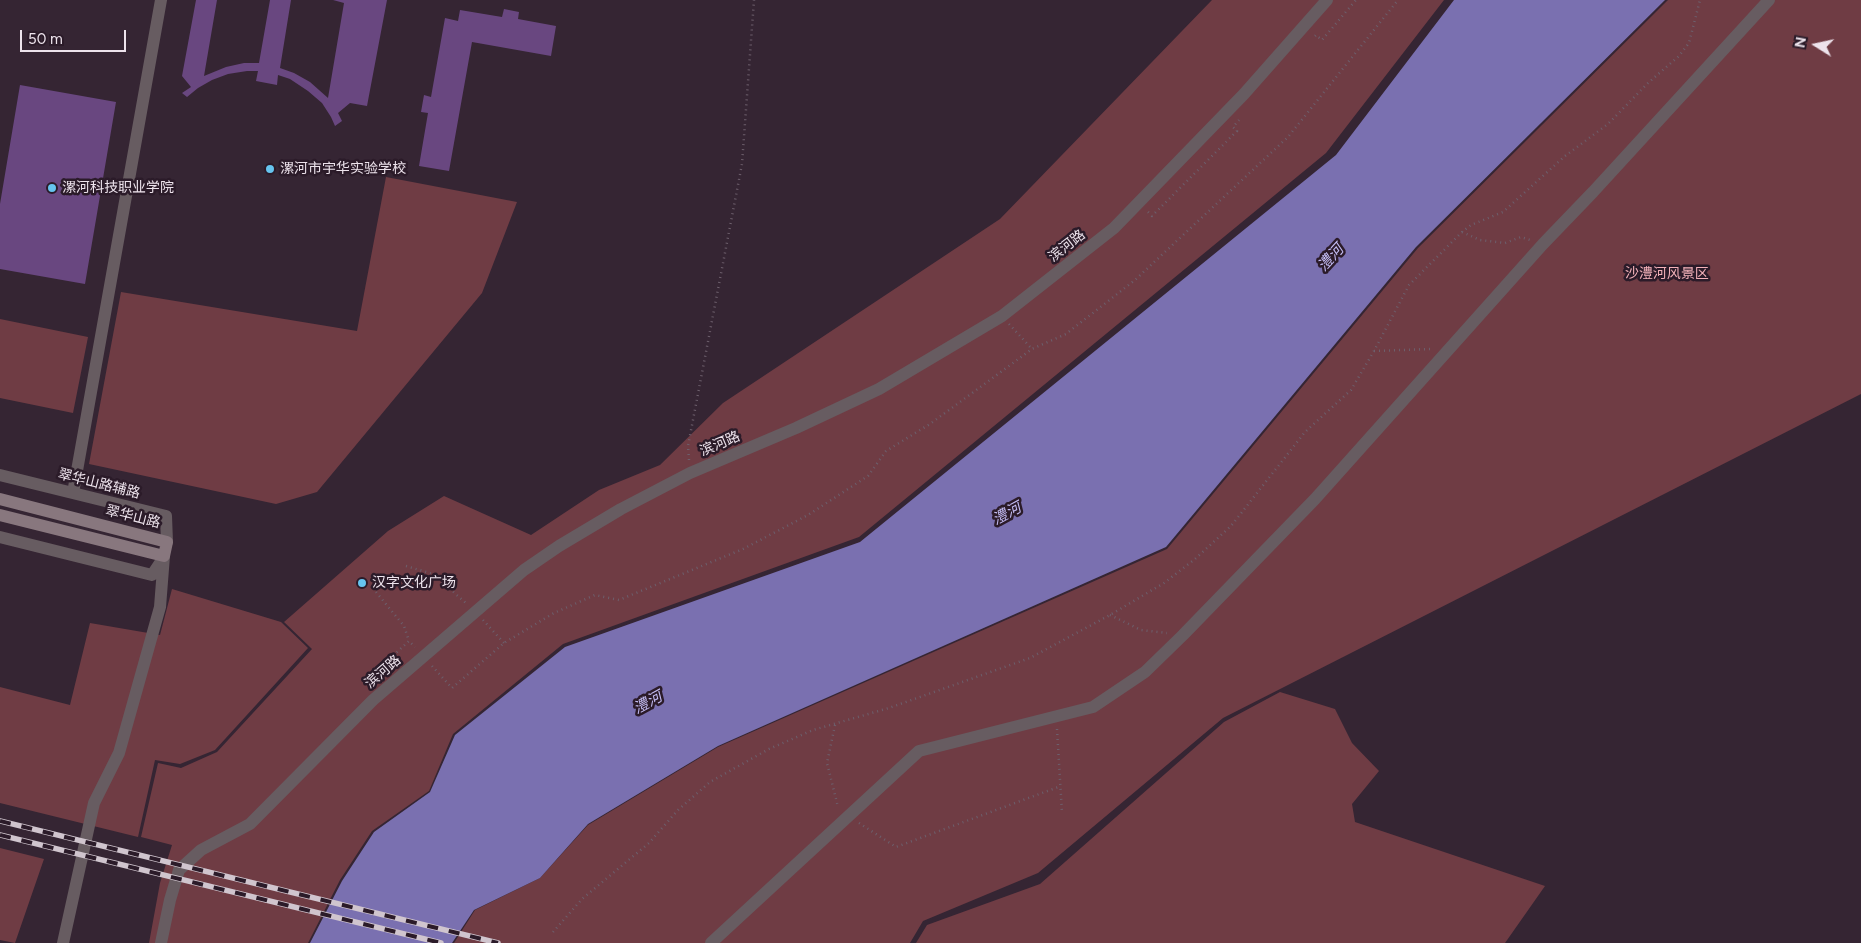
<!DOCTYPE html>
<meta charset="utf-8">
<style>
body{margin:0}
#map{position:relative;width:1861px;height:943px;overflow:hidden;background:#352533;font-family:Figtree,sans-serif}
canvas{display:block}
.north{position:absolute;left:1791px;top:20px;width:50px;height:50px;-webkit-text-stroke:4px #2b1b29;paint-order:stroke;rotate:280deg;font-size:14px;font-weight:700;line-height:20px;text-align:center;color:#ede3ec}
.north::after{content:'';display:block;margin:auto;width:18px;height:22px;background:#ede3ec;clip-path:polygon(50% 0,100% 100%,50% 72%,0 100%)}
.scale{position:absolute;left:20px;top:30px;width:106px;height:22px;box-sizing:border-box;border:2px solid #ede3ec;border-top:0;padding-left:6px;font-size:15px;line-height:18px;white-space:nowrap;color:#ede3ec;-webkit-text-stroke:4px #2b1b29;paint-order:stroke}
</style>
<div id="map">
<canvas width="1861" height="943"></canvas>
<div class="north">N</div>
<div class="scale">50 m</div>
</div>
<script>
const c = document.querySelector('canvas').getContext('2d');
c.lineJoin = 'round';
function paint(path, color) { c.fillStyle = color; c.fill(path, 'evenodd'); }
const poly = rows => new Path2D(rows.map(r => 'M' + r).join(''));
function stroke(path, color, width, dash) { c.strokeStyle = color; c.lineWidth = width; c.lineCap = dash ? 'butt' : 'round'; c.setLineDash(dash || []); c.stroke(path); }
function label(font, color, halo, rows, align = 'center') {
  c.font = font + ' Figtree,"Noto Sans SC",sans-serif'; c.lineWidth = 5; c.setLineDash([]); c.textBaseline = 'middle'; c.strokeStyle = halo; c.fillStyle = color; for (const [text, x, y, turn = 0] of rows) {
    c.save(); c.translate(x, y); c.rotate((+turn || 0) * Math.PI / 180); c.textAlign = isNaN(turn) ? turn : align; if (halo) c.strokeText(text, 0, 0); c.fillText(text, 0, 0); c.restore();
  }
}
const green = poly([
 [1212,0,1444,0,1326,153,859,537,563,644,453,734,429,791,372,831,340,880,308,943,149,943,160,883,172,845,141,837,158,763,181,768,217,752,312,649,284,622,388,531,444,496,531,535,599,490,660,465,723,403,1000,219],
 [1668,0,1861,0,1861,394,1223,718,1038,873,923,921,910,943,454,943,475,910,540,878,588,825,718,747,1167,549,1418,248],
 [386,177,517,202,482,293,317,492,276,504,89,464,121,292,357,331],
 [0,319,88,337,73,413,0,398],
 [172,589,281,622,308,648,215,750,180,764,155,760,138,837,0,803,0,687,70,705,90,623,160,635],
 [1280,692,1335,709,1352,743,1379,771,1352,804,1355,822,1545,886,1505,943,916,943,927,925,1040,884,1224,722],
 [0,848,44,859,15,943,0,940]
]);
const water = poly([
 [1454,0,1665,0,1416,247,1166,547,718,746,588,824,540,878,474,910,452,943,310,943,342,881,374,832,430,792,455,735,565,647,860,542,1336,155]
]);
const building = poly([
 [196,0,217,0,204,76,226,67,244,63,259,63,270,0,291,0,280,68,294,73,310,82,328,98,344,3,333,0,387,0,367,106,350,103,338,113,342,121,335,126,331,117,322,103,308,91,290,79,278,75,277,85,256,81,258,71,247,71,228,74,212,80,198,88,187,97,182,93,191,87,182,76],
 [504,9,519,12,518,19,556,26,551,56,472,42,449,171,419,166,428,113,421,112,424,95,431,97,445,18,458,21,460,10,502,17],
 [20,85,116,102,85,284,0,269,0,204]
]);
const path = poly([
 [1315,36,1316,35,1322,40,1356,0],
 [1148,212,1152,216,1237,131,1233,127,1239,120],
 [1462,232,1480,240,1505,243,1521,237,1530,240],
 [1009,324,1032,349],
 [1374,351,1430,349],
 [689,460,688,446,742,164,754,0],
 [406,566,433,574,467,604],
 [376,592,404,626,409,641],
 [1110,615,1141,630,1167,633],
 [483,620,504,643],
 [432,666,452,688,504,643,554,613,595,595,619,600,743,549,808,515,868,476,886,451,930,424,1032,349,1066,334,1135,280,1288,137,1398,0],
 [378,680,373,674,409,641,415,647],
 [835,725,827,763,838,807],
 [1057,729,1062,813],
 [859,823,896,847,1061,786],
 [553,932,582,899,649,843,678,810,710,782,769,749,813,730,889,708,1030,658,1110,615,1164,583,1195,559,1231,526,1305,432,1351,390,1374,351,1409,285,1462,232,1471,225,1503,212,1565,156,1608,124,1648,83,1679,56,1689,43,1700,0]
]);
const street = poly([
 [0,475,166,516,167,542],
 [73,493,161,0],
 [0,537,152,575,162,560],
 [63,943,94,803,119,753,160,607,164,556],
 [161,943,170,900,179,870,201,850,250,824,373,700,524,570,559,546,621,509,690,473,796,428,879,389,1002,316,1114,228,1244,94,1327,0],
 [711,943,919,751,1093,707,1145,672,1183,635,1315,499,1543,244,1593,192,1769,0]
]);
const secondary = poly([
 [0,499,167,542,164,556,0,515]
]);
const rail = poly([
 [0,821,498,943],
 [0,835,441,943]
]);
const markers = [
 [270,169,5,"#66c4ef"],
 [52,188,5,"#66c4ef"],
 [362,583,5,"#66c4ef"]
];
const poiNames = [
 ["漯河市宇华实验学校",280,169],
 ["漯河科技职业学院",62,188],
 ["汉字文化广场",372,583]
];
const streetNames = [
 ["滨河路",1067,246,-38],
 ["滨河路",720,444,-23],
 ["翠华山路辅路",99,484,14],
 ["翠华山路",133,517,14],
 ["滨河路",383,672,-41]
];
const parkNames = [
 ["沙澧河风景区",1667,274]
];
const waterNames = [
 ["澧河",1331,258,-48],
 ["澧河",1007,514,-28],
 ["澧河",648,703,-28]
];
paint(green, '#6f3c44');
paint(water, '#7a70b0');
paint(building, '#694780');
stroke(path, '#6d5f6c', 2.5, [1, 4]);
stroke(street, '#675c61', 12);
stroke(secondary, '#88777e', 12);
stroke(rail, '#d0c5ce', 5.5);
stroke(rail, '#2b1b29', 4, [11]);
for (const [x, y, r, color] of markers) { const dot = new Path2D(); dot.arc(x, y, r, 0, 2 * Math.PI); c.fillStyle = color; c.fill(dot); stroke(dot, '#2b1b29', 2); }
label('14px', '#ede3ec', '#2b1b29', poiNames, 'left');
label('14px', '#ede3ec', '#2b1b29', streetNames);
label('14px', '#f4b2ba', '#2b1b29', parkNames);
label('italic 15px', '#c4bdf4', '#2b1b29', waterNames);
</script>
